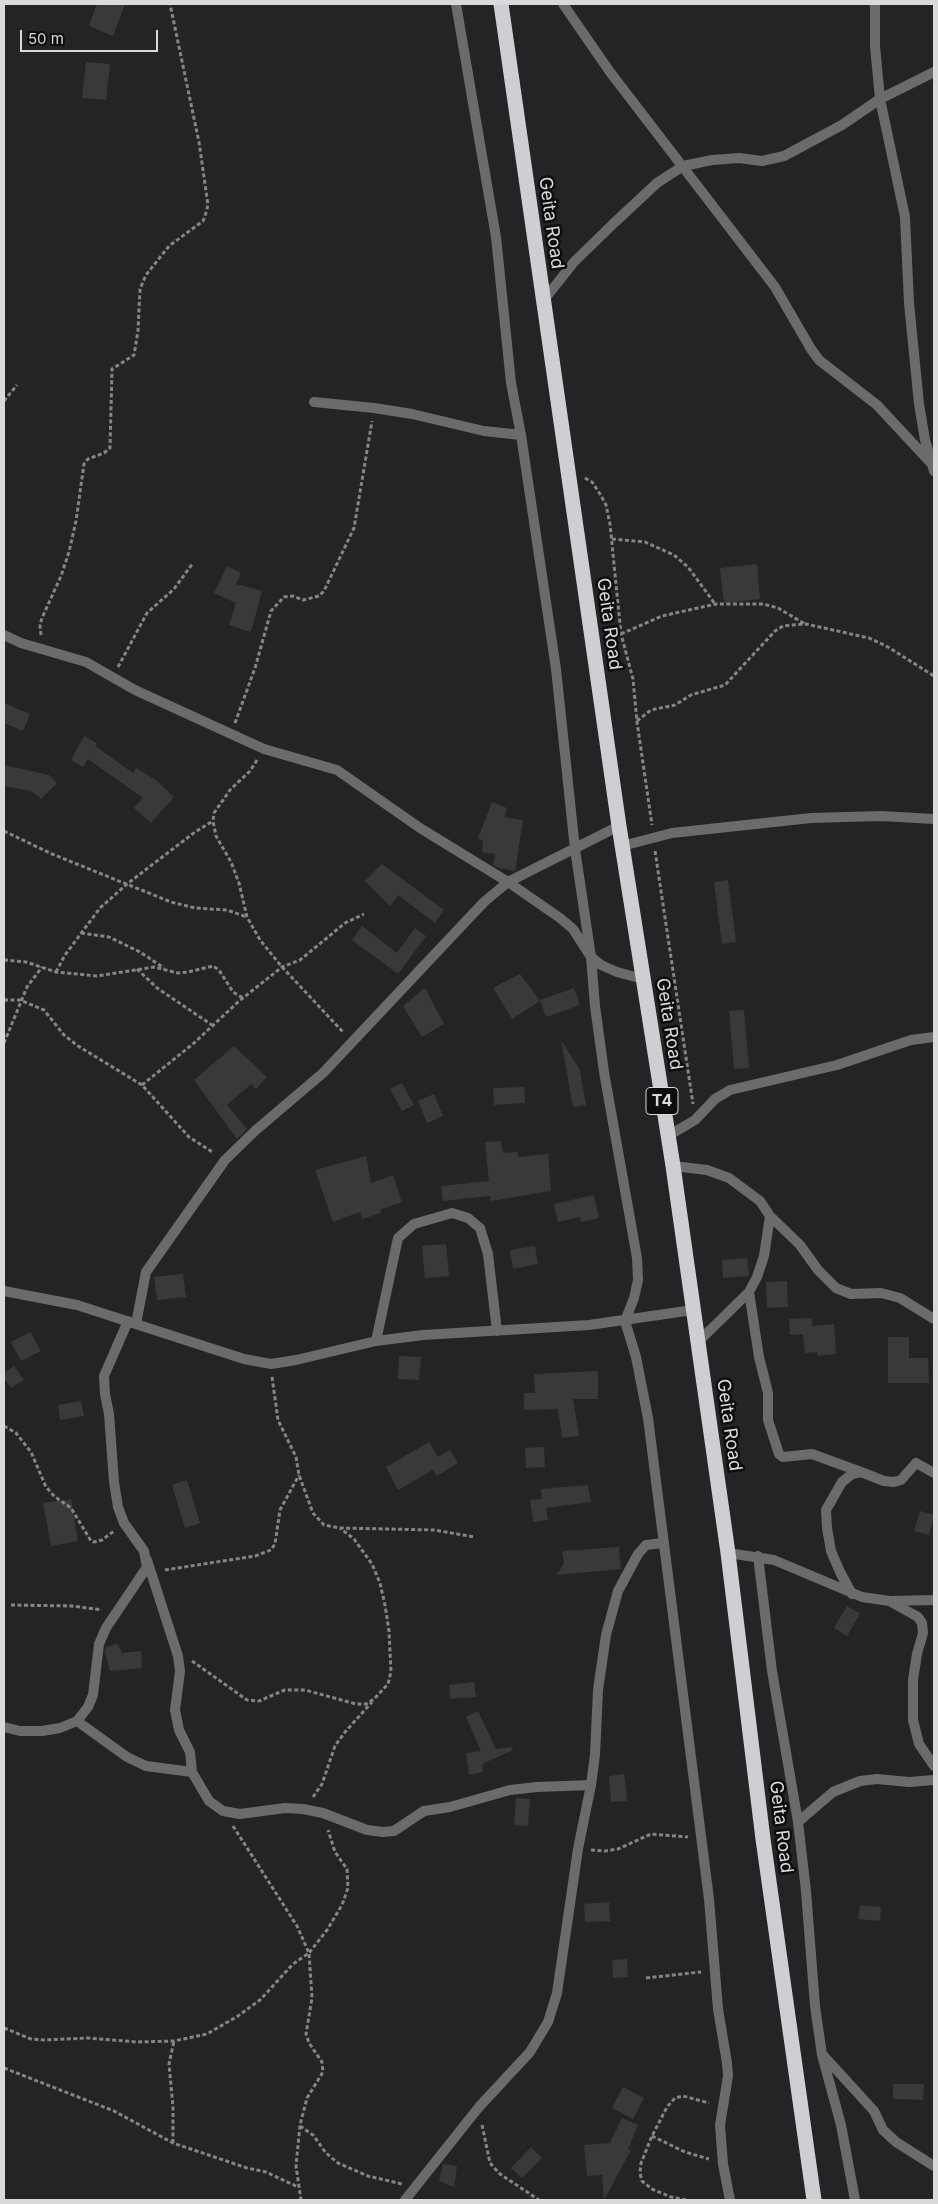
<!DOCTYPE html>
<style>
body{margin:0}
#map{position:relative;width:938px;height:2204px;overflow:hidden;background:#242426;font-family:Inter,sans-serif}
canvas{display:block}
.frame{position:absolute;inset:0;border:5px solid #dadadb;pointer-events:none}
.scale{position:absolute;left:20px;top:30px;width:138px;height:22px;box-sizing:border-box;border:2px solid #dadadb;border-top:0;padding-left:6px;font-size:15px;line-height:18px;white-space:nowrap;color:#dadadb;-webkit-text-stroke:4px #0d0d0e;paint-order:stroke}
</style>
<div id="map">
<canvas width="938" height="2204"></canvas>
<div class="frame"></div>
<div class="scale">50 m</div>
</div>
<script>
const c = document.querySelector('canvas').getContext('2d');
c.lineJoin = 'round';
function paint(path, color) { c.fillStyle = color; c.fill(path, 'evenodd'); }
const poly = rows => new Path2D(rows.map(r => 'M' + r).join(''));
function stroke(path, color, width, dash) { c.strokeStyle = color; c.lineWidth = width; c.lineCap = dash ? 'butt' : 'round'; c.setLineDash(dash || []); c.stroke(path); }
function label(font, color, halo, rows, align = 'center') {
  c.font = font + ' Inter,sans-serif'; c.lineWidth = 5; c.setLineDash([]); c.textBaseline = 'middle'; c.strokeStyle = halo; c.fillStyle = color; for (const [text, x, y, turn = 0] of rows) {
    c.save(); c.translate(x, y); c.rotate((+turn || 0) * Math.PI / 180); c.textAlign = isNaN(turn) ? turn : align; if (halo) c.strokeText(text, 0, 0); c.fillText(text, 0, 0); c.restore();
  }
}
const building = poly([
 [97,4,125,4,113,36,89,26],
 [86,62,110,64,106,100,82,98],
 [757,564,760,599,724,603,720,568],
 [227,566,241,573,236,584,262,591,251,632,229,625,236,603,214,593],
 [4,703,30,714,23,731,4,723],
 [84,736,97,743,95,746,133,773,136,768,156,780,174,797,151,823,134,808,143,798,88,759,83,767,71,760],
 [4,765,49,775,57,783,41,799,31,791,4,786],
 [492,802,507,808,504,817,523,820,515,871,499,868,493,865,495,854,482,852,483,841,478,838],
 [382,864,444,910,435,923,398,895,390,906,365,881],
 [728,880,736,942,722,944,714,882],
 [362,926,397,953,415,928,426,936,398,974,352,940],
 [520,974,540,1001,512,1019,493,988],
 [425,988,444,1024,422,1037,403,1006],
 [574,988,580,1005,546,1017,540,1000],
 [744,1010,749,1068,734,1069,729,1011],
 [561,1040,580,1070,586,1105,573,1107],
 [234,1046,267,1077,256,1089,251,1084,227,1105,247,1129,237,1139,194,1080],
 [402,1083,414,1105,402,1111,390,1089],
 [524,1087,525,1103,494,1105,493,1088],
 [434,1094,443,1116,427,1123,418,1101],
 [501,1141,503,1153,518,1152,518,1157,548,1154,551,1191,491,1201,490,1196,443,1201,441,1186,489,1181,485,1142],
 [366,1156,371,1183,393,1175,402,1202,380,1210,381,1213,362,1219,360,1212,333,1222,315,1170],
 [594,1195,599,1218,581,1222,580,1217,558,1222,554,1204],
 [446,1244,449,1276,425,1278,422,1246],
 [535,1246,538,1264,513,1269,510,1250],
 [747,1258,749,1276,723,1278,722,1260],
 [183,1274,186,1297,157,1300,154,1277],
 [787,1281,788,1307,767,1308,766,1282],
 [812,1318,812,1326,834,1324,836,1354,818,1356,817,1352,805,1353,803,1334,790,1335,789,1319],
 [30,1332,41,1351,21,1361,11,1342],
 [888,1337,909,1337,909,1358,928,1358,929,1383,888,1383],
 [399,1356,421,1357,419,1380,398,1379],
 [14,1366,24,1380,11,1388,4,1378,4,1373],
 [598,1371,598,1399,573,1399,579,1436,562,1438,558,1409,524,1410,524,1393,535,1393,534,1374],
 [81,1401,84,1416,60,1420,58,1405],
 [429,1442,438,1457,450,1450,458,1463,437,1476,433,1470,398,1490,386,1467],
 [544,1447,545,1467,526,1468,525,1448],
 [187,1480,200,1523,185,1528,172,1485],
 [588,1485,591,1502,546,1508,548,1520,533,1522,530,1500,542,1499,541,1489],
 [71,1499,78,1541,51,1546,43,1503],
 [920,1511,934,1515,929,1535,914,1531],
 [619,1547,621,1569,556,1575,564,1564,562,1551],
 [847,1606,860,1614,847,1636,834,1628],
 [117,1644,123,1653,141,1651,142,1668,110,1671,105,1652,106,1647],
 [474,1682,476,1697,450,1699,449,1685],
 [478,1711,496,1749,512,1747,513,1750,482,1764,483,1772,469,1775,466,1753,481,1751,466,1717],
 [624,1774,627,1801,611,1802,609,1776],
 [516,1798,530,1799,528,1826,514,1825],
 [609,1902,610,1921,585,1922,584,1904],
 [860,1905,881,1907,880,1921,858,1919],
 [627,1959,628,1977,613,1978,612,1960],
 [893,2084,924,2084,923,2100,893,2099],
 [623,2087,644,2098,633,2119,612,2108],
 [622,2118,638,2125,628,2149,631,2150,604,2200,602,2175,587,2176,584,2145,610,2143],
 [531,2147,542,2158,522,2178,511,2168],
 [443,2164,457,2166,454,2187,439,2181]
]);
const path = poly([
 [4,401,17,385],
 [585,478,592,482,600,494,606,505,610,524,621,634,633,679,637,722,652,825],
 [612,539,645,542,674,555,688,567,715,604],
 [621,634,662,616,716,604,763,604,778,608,805,624],
 [41,635,40,625,42,618,61,576,69,552,76,521,84,464,88,459,104,453,110,448,112,369,134,355,138,331,140,289,146,275,169,246,203,221,205,216,208,205,199,142,170,4],
 [118,667,147,613,174,589,193,563],
 [637,721,651,710,675,705,691,695,725,685,775,631,783,626,792,625,806,624,869,638,888,647,934,676],
 [235,723,255,668,271,611,284,597,293,596,303,600,319,596,324,591,354,528,372,421],
 [257,760,250,771,230,790,214,813,213,821,216,836,231,862,239,883,247,917,260,940,282,967,343,1032],
 [4,831,52,854,171,902,195,908,227,910,247,917],
 [655,851,693,1104],
 [81,933,109,937,140,952,164,968],
 [4,960,26,962,56,972,97,976,154,967,178,973,188,972,213,966,219,970,233,992,243,998],
 [137,969,157,988,212,1025],
 [56,972,65,955,100,908,127,884,195,832,213,821],
 [4,1000,20,1000,44,1010,64,1035,78,1046,142,1085,189,1137,214,1153],
 [4,1043,27,987,42,967],
 [142,1085,194,1043,238,1002,282,967,300,960,345,923,364,914],
 [272,1377,278,1420,296,1457,299,1475,313,1513,324,1525,340,1528,434,1530,475,1537],
 [4,1426,16,1433,23,1442,31,1452,46,1487,54,1496,71,1508,91,1541,94,1542,102,1540,114,1531],
 [165,1570,255,1556,271,1550,275,1544,280,1510,299,1475],
 [11,1605,72,1606,102,1610],
 [192,1661,247,1700,259,1701,285,1690,305,1690,356,1704,366,1704,374,1699,388,1684,391,1672,389,1631,385,1605,380,1583,372,1564,354,1539,340,1528],
 [313,1797,322,1784,335,1746,345,1732,372,1702],
 [233,1826,297,1926,309,1953,312,1998,306,2034,309,2043,322,2062,323,2072,307,2098,300,2125,296,2166,301,2200],
 [591,1850,605,1851,618,1849,651,1834,688,1837],
 [646,1978,701,1972],
 [4,2028,31,2039,44,2040,88,2038,137,2042,174,2041,207,2034,238,2016,260,2000,293,1964,309,1953,327,1930,342,1905,348,1888,347,1869,335,1852,328,1830],
 [4,2068,114,2111,173,2143,247,2168,266,2172,298,2187],
 [482,2125,490,2163,500,2174,539,2200],
 [300,2126,313,2135,326,2153,338,2163,368,2176,402,2184],
 [652,2136,685,2152,709,2159],
 [173,2143,173,2107,169,2064,174,2041],
 [686,2200,671,2197,652,2189,642,2181,640,2173,641,2163,652,2136,667,2107,675,2098,683,2096,709,2103]
]);
const street = poly([
 [456,4,496,237,511,383,521,435,556,669,575,849,591,957,595,1006,604,1072,637,1258,638,1280,634,1298,625,1321,636,1357,648,1418,709,1899,718,2009,727,2063,728,2076,720,2125,723,2164,730,2200],
 [563,4,610,72,775,287,811,349,819,360,877,405,931,463],
 [875,4,875,46,880,99,905,217,909,303,919,404,925,440,934,471],
 [543,301,574,262,613,224,657,183,683,166,712,160,739,158,762,161,784,156,842,125,880,99,934,72],
 [314,402,374,408,412,414,484,431,521,435],
 [4,635,21,643,86,662,135,690,264,749,337,770,420,828,508,882,560,918,573,929,591,957,601,965,617,972,643,979],
 [622,846,672,833,811,818,881,816,934,819],
 [668,1136,695,1120,715,1099,730,1090,837,1065,911,1040,934,1037],
 [673,1166,707,1170,729,1178,760,1201,770,1216,764,1256,757,1277,749,1292,698,1342],
 [770,1216,800,1245,818,1270,836,1288,851,1294,881,1293,900,1298,934,1319],
 [4,1291,77,1305,244,1359,271,1364,296,1360,376,1341,423,1335,589,1325,693,1310],
 [749,1292,759,1357,768,1393,768,1420,779,1454,783,1457,812,1454,861,1472],
 [136,1324,146,1272,225,1160,256,1130,323,1073,484,902,508,882,619,826],
 [376,1341,398,1238,414,1224,452,1213,468,1218,480,1228,488,1254,497,1331],
 [728,1553,774,1560,862,1597,890,1601,934,1600],
 [758,1556,772,1671,798,1822,806,1891,815,2006,822,2055,841,2125,855,2200],
 [147,1560,178,1656,180,1671,175,1710,179,1730,190,1752,192,1772],
 [852,1594,840,1572,831,1551,827,1528,826,1510,842,1482,852,1474,861,1472,884,1481,894,1482,901,1480,916,1463,934,1473],
 [891,1602,918,1617,922,1623,923,1633,917,1654,913,1680,913,1720,919,1744,934,1766],
 [77,1721,127,1757,146,1766,192,1772,209,1801,223,1811,240,1814,285,1808,303,1809,323,1813,367,1830,383,1832,394,1831,424,1811,450,1807,510,1790,537,1787,591,1785],
 [4,1727,20,1731,42,1731,60,1728,77,1721,88,1707,93,1695,99,1644,106,1628,147,1567,144,1551,124,1523,118,1507,114,1482,109,1414,105,1394,104,1376,128,1321],
 [798,1822,833,1792,860,1781,877,1779,909,1782,934,1780],
 [823,2055,874,2111,883,2130,896,2142,934,2166],
 [405,2200,479,2107,530,2052,548,2022,557,1993,578,1849,591,1785,595,1755,598,1690,606,1635,618,1591,638,1554,646,1545,663,1543]
]);
const highway = poly([
 [501,4,619,826,673,1166,698,1342,728,1553,763,1839,814,2200]
]);
const shields = [
 [662,1101,32]
];
const shieldNames = [
 ["T4",662,1101]
];
const streetNames = [
 ["Geita Road",551,223,82],
 ["Geita Road",609,624,82],
 ["Geita Road",669,1024,81],
 ["Geita Road",729,1425,82],
 ["Geita Road",781,1827,83]
];
paint(building, '#39393c');
stroke(path, '#858586', 3, [4, 2.5]);
stroke(street, '#6b6b6c', 10);
stroke(highway, '#cecfd2', 15);
for (const [x, y, w] of shields) { const box = new Path2D(); box.roundRect(x - w / 2, y - 13.5, w, 27, 4); c.fillStyle = '#0d0d0e'; c.fill(box); stroke(box, '#dadadb', 1); }
label('bold 16px', '#dadadb', null, shieldNames);
label('18px', '#dadadb', '#0d0d0e', streetNames);
</script>
